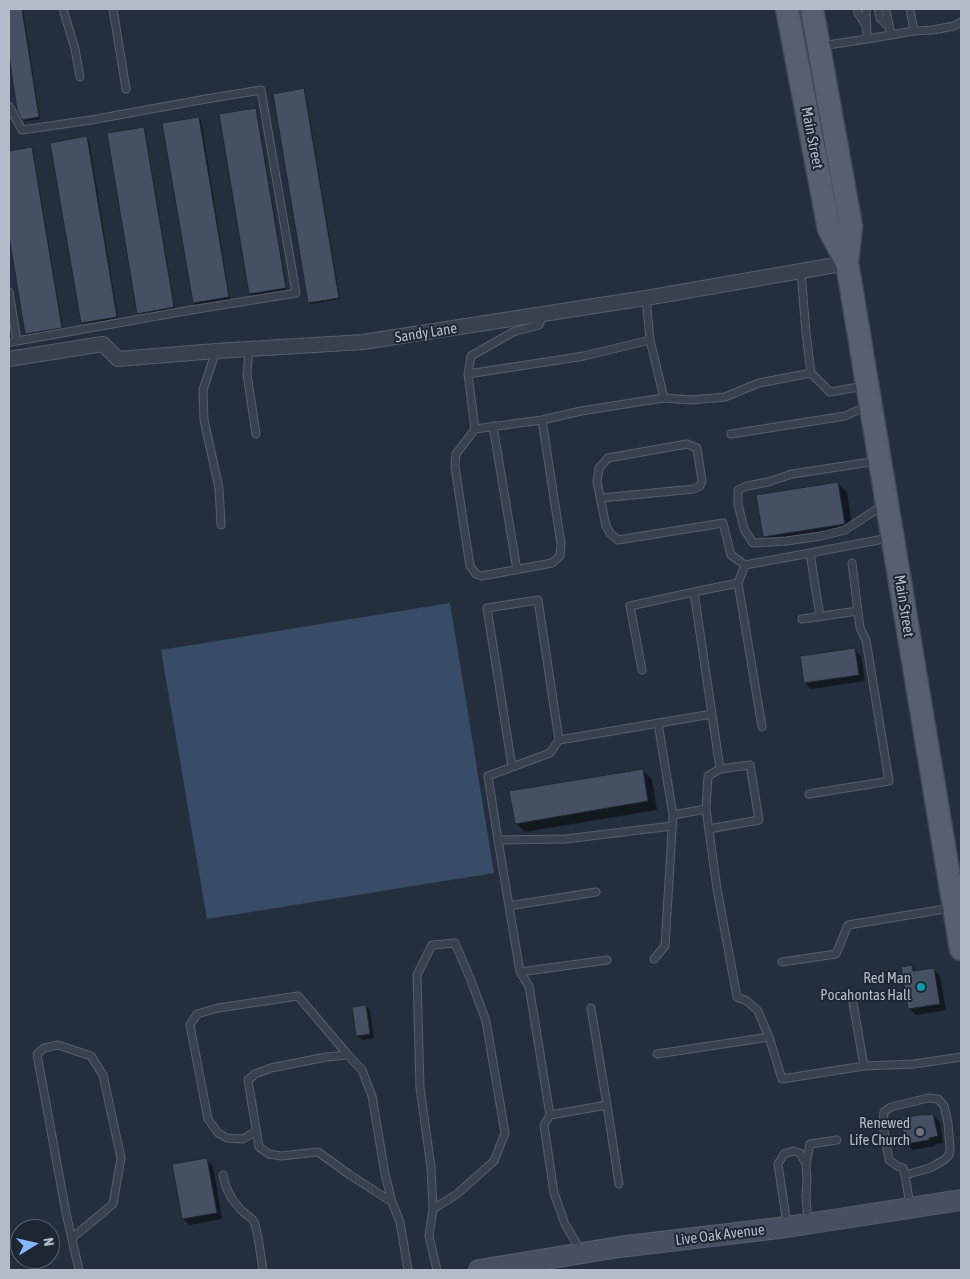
<!DOCTYPE html>
<style>
body{margin:0}
#map{position:relative;width:970px;height:1279px;overflow:hidden;background:#242f3e;font-family:"Asap Condensed",sans-serif}
canvas{display:block}
.frame{position:absolute;inset:0;border:10px solid #b4bcc9;pointer-events:none}
.north{position:absolute;left:10px;top:1219px;width:50px;height:50px;box-sizing:border-box;background:#1d2633;border:1px solid #59626f;border-radius:50%;rotate:81deg;font-size:14px;font-weight:700;line-height:20px;text-align:center;color:#b4bcc9}
.north::after{content:'';display:block;margin:auto;width:18px;height:22px;background:#8ab4f8;clip-path:polygon(50% 0,100% 100%,50% 72%,0 100%)}
</style>
<div id="map">
<canvas width="970" height="1279"></canvas>
<div class="frame"></div>
<div class="north">N</div>
</div>
<script>
const c = document.querySelector('canvas').getContext('2d');
c.lineJoin = 'round';
function paint(path, color) { c.fillStyle = color; c.fill(path, 'evenodd'); }
const poly = rows => new Path2D(rows.map(r => 'M' + r).join(''));
function stroke(path, color, width, dash) { c.strokeStyle = color; c.lineWidth = width; c.lineCap = dash ? 'butt' : 'round'; c.setLineDash(dash || []); c.stroke(path); }
function label(font, color, halo, rows, align = 'center') {
  c.font = font + ' "Asap Condensed",sans-serif'; c.lineWidth = 4; c.setLineDash([]); c.textBaseline = 'middle'; c.strokeStyle = halo; c.fillStyle = color; for (const [text, x, y, turn = 0] of rows) {
    c.save(); c.translate(x, y); c.rotate((+turn || 0) * Math.PI / 180); c.textAlign = isNaN(turn) ? turn : align; if (halo) c.strokeText(text, 0, 0); c.fillText(text, 0, 0); c.restore();
  }
}
const water = poly([
 [450,603,494,873,207,919,161,650]
]);
const shadow = poly([
 [9,9,23,9,40,119,25,121,18,109,9,48],
 [304,90,305,92,340,299,310,304,309,302],
 [255,109,257,111,287,290,252,296,250,294,220,115],
 [199,118,201,120,230,299,196,305,194,303],
 [143,128,145,130,175,309,140,315,138,313],
 [87,138,89,140,118,318,84,324,82,322],
 [31,148,33,150,63,329,28,335,26,333,9,229,9,152],
 [838,483,847,492,853,532,773,546,764,536],
 [854,650,861,656,865,681,811,689,805,683],
 [642,770,652,779,657,810,525,832,516,823],
 [912,966,917,972,933,969,940,976,946,1010,916,1015,909,1008],
 [366,1006,370,1010,374,1038,362,1040,357,1035],
 [933,1115,940,1122,943,1143,935,1144,935,1146,913,1150,907,1144],
 [206,1159,213,1166,222,1219,190,1225,183,1219]
]);
const building = poly([
 [9,9,22,9,39,117,22,120,17,110,9,56,9,9],
 [304,88,339,298,308,303,273,94,304,88],
 [256,108,286,288,249,294,219,114,256,108],
 [199,117,229,297,193,303,162,123,199,117],
 [144,127,174,307,137,314,107,133,144,127],
 [87,136,117,317,81,323,50,143,87,136],
 [32,147,62,328,25,334,9,236,9,151,32,147],
 [838,482,845,524,763,537,756,495,838,482],
 [855,648,859,675,804,683,800,656,855,648],
 [643,769,648,801,515,824,509,791,643,769],
 [912,965,913,971,934,968,940,1004,908,1009,901,967,912,965],
 [366,1005,370,1034,356,1036,352,1007,366,1005],
 [925,1114,925,1115,933,1114,938,1136,929,1138,929,1140,905,1144,901,1118,925,1114],
 [207,1158,217,1213,182,1219,172,1164,207,1158]
]);
const lane = poly([
 [63,9,75,49,80,77],
 [113,9,126,89],
 [857,9,858,13,866,26],
 [866,9,867,39],
 [878,9,880,18,889,27],
 [886,9,891,35],
 [910,9,914,31,933,30,954,26,961,22],
 [821,46,867,39,914,31],
 [9,106,22,130,91,120,206,99,261,90,296,293,185,311,17,341,9,292],
 [646,298,650,340],
 [9,343,17,341],
 [249,349,247,374,256,434],
 [216,351,203,390,204,420,219,488,221,525],
 [811,373,830,392,865,386],
 [468,374,471,356,513,332,539,325,543,315],
 [542,420,561,544,560,556,552,563,482,576,476,574,470,566,455,467,456,454,475,429,542,420,581,411,644,401,664,398,691,400,725,397,759,383,811,373,806,333,801,271],
 [493,426,517,570],
 [475,429,468,374,584,356,650,340,664,398],
 [731,434,845,416,867,406],
 [877,461,792,474,768,482,747,486,738,490,738,504,744,529,753,543,786,541,821,536,845,530,885,504],
 [601,498,694,489,700,486,702,481,697,448,687,444,608,458,599,468,597,482,606,526,610,533,618,540,723,523,731,555,745,565],
 [738,583,745,565,810,553],
 [694,592,738,583,762,727],
 [820,617,810,553,889,538],
 [802,619,858,611],
 [642,670,630,606,694,592,720,769],
 [658,723,673,815],
 [512,767,487,608,538,600,559,740],
 [809,794,889,781,866,640,860,628,852,563],
 [709,829,759,820,750,765,720,769,708,776,706,809,717,889,737,997,747,1001,758,1011,769,1037,782,1079,864,1066],
 [498,840,566,839,672,826],
 [509,906,596,892],
 [654,959,665,946,673,815,706,809],
 [782,962,836,954,848,925,951,908],
 [520,972,607,960],
 [853,1003,864,1066,914,1064,961,1057],
 [591,1008,607,1105],
 [657,1054,769,1037],
 [550,1115,607,1105,619,1184],
 [256,1131,243,1139,227,1138,218,1133,208,1119,190,1025,197,1014,218,1008,298,996,348,1055],
 [223,1175,226,1187,232,1199,241,1210,252,1219,255,1224,258,1237,263,1270],
 [905,1175,903,1168,897,1166,889,1160,883,1125,884,1112,891,1107,928,1098,938,1099,944,1106,948,1123,950,1149,949,1155,944,1160,930,1168,905,1175,910,1205],
 [392,1202,350,1175,318,1152,281,1156,269,1154,259,1147,248,1080,255,1074,271,1068,326,1057,348,1055,362,1070,372,1096,385,1174,392,1202,400,1222,408,1270],
 [433,1209,457,1194,494,1161,505,1133,486,1021,470,978,455,943,432,945,417,975,420,1088,431,1167,433,1209,429,1236,437,1270],
 [808,1221,806,1197,807,1179,806,1164,810,1144,837,1140],
 [787,1224,778,1164,784,1154,793,1151,800,1153,806,1164],
 [72,1238,113,1204,121,1158,103,1075,91,1056,58,1045,44,1048,37,1054,66,1213,79,1270],
 [581,1251,565,1224,554,1193,544,1125,550,1115,529,986,520,972,498,840,488,776,550,753,559,740,712,714]
]);
const street = poly([
 [9,359,103,344,118,359,216,351,363,342,646,298,847,263]
]);
const secondary = poly([
 [479,1270,619,1247,787,1227,961,1200]
]);
const primary = poly([
 [787,9,829,229,847,263],
 [812,9,851,226,847,263,961,949]
]);
const markers = [
 [921,987,5,"#0f9aa8"],
 [920,1132,5,"#6b7280"]
];
const streetNames = [
 ["Main Street",812,138,79],
 ["Sandy Lane",426,333,-9],
 ["Main Street",904,606,81],
 ["Live Oak Avenue",720,1235,-7]
];
const poiNames = [
 ["Red Man",911,978],
 ["Pocahontas Hall",911,995],
 ["Renewed",910,1123],
 ["Life Church",910,1140]
];
paint(water, '#394c67');
paint(shadow, '#0007');
paint(building, '#455162');
stroke(building, '#1f2835', 1);
stroke(lane, '#565f6c', 9);
stroke(street, '#565f6c', 16);
stroke(secondary, '#565f6c', 22);
stroke(primary, '#414a57', 25);
stroke(lane, '#38414e', 7);
stroke(street, '#38414e', 14);
stroke(secondary, '#465061', 20);
stroke(primary, '#56606e', 22);
for (const [x, y, r, color] of markers) { const dot = new Path2D(); dot.arc(x, y, r, 0, 2 * Math.PI); c.fillStyle = color; c.fill(dot); stroke(dot, '#1d2633', 2); }
label('15px', '#b4bcc9', '#1d2633', streetNames);
label('15px', '#b4bcc9', '#1d2633', poiNames, 'right');
</script>
